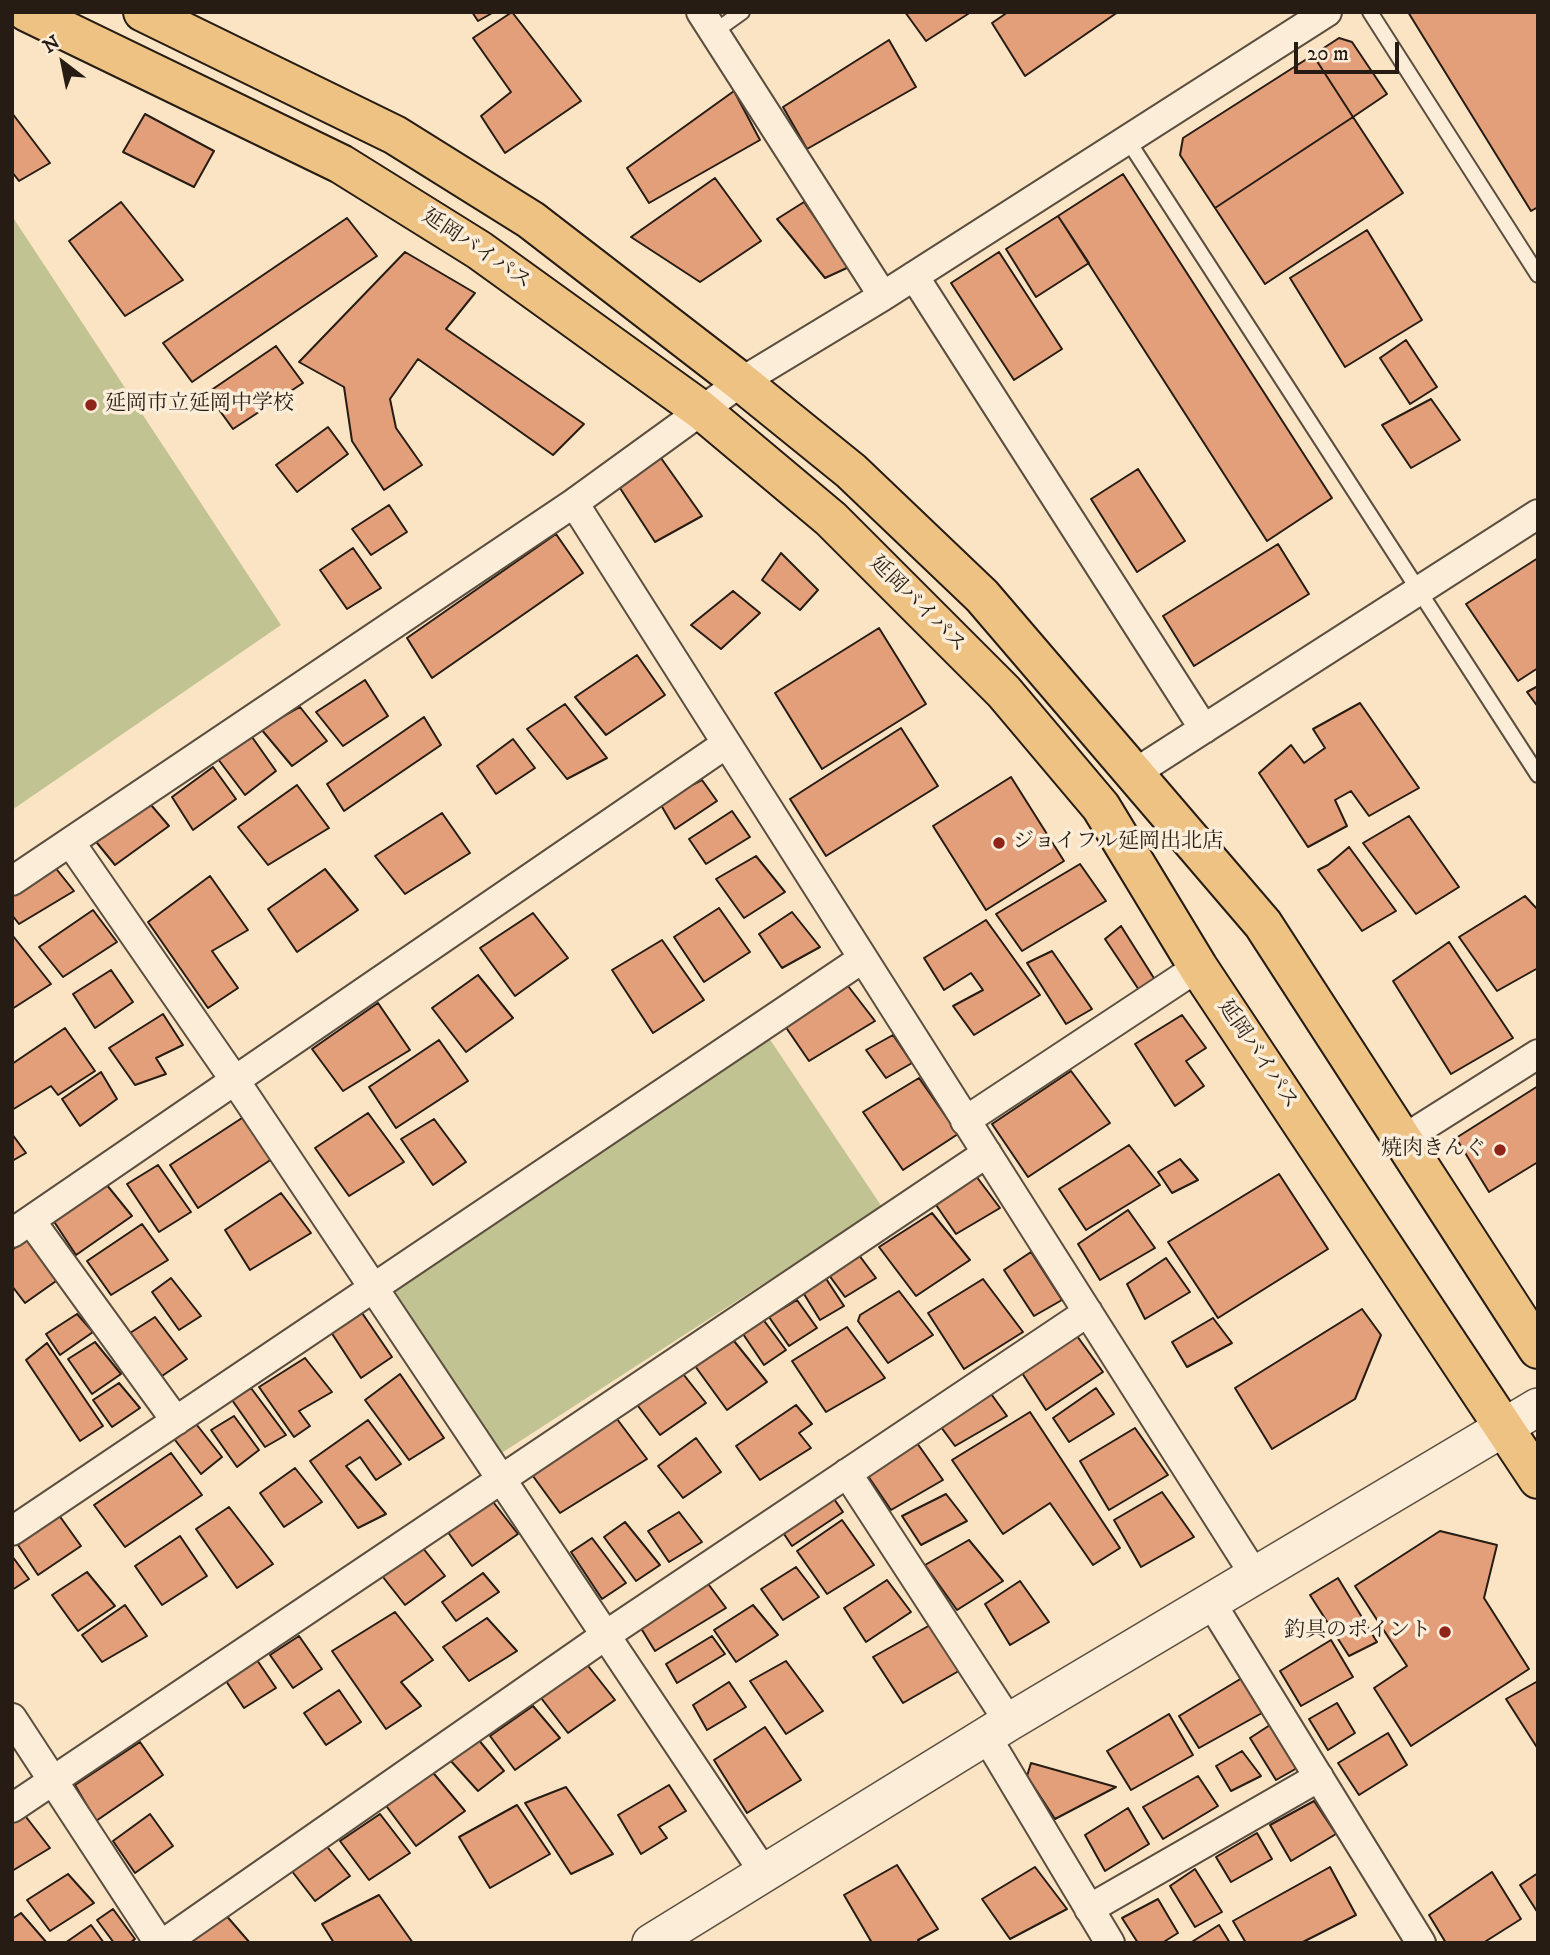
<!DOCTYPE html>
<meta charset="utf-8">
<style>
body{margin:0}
#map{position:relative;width:1550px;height:1955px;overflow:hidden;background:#fbe4c4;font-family:"IM FELL DW Pica",serif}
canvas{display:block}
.frame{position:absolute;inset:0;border:14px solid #261c13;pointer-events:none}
.north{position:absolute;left:28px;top:28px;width:70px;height:70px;-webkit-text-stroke:5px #fcedd9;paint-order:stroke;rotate:328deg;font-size:19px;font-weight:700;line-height:28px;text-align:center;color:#261c13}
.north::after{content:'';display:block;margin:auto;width:24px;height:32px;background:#261c13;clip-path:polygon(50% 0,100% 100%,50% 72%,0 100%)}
.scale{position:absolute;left:1294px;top:42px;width:105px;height:32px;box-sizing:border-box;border:4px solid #261c13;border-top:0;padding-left:9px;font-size:21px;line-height:24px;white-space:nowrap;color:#261c13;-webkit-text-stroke:5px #fcedd9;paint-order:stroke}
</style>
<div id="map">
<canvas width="1550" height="1955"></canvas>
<div class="frame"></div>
<div class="north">N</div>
<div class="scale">20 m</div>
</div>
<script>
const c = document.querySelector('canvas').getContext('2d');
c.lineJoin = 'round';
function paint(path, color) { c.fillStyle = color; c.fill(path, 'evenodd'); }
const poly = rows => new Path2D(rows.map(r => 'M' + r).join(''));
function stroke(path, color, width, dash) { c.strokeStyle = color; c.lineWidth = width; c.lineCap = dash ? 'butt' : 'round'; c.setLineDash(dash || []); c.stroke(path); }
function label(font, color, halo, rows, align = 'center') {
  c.font = font + ' "IM FELL DW Pica","Noto Serif JP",serif'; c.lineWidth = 7; c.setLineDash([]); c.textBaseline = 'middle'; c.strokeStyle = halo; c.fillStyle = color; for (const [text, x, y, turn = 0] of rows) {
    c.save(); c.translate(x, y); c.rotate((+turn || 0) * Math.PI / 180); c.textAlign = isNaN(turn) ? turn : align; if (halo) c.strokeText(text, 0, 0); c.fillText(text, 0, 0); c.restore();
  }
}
const green = poly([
 [12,216,281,625,12,810],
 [769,1038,882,1207,497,1456,387,1293]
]);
const building = poly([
 [472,12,494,12,478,21,472,12],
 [512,12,581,101,505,153,481,116,511,92,473,38,512,12],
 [905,12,971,12,926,41,905,12],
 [1008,12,1118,12,1025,76,992,23,1008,12],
 [1408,12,1538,12,1538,207,1531,211,1408,12],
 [1339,38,1352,42,1387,94,1353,117,1313,55,1339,38],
 [889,40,916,87,807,149,783,107,889,40],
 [1313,55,1353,117,1215,208,1180,155,1183,138,1313,55],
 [734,91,760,140,649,203,627,168,734,91],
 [12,113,50,163,19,181,12,172,12,113],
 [145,114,214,151,194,187,123,152,145,114],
 [1353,117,1403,193,1265,284,1215,208,1353,117],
 [1123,174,1332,498,1267,541,1058,216,1123,174],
 [715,178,761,241,700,282,631,237,715,178],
 [121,202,183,280,125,316,69,241,121,202],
 [804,202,849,267,825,278,777,219,804,202],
 [1058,216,1089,263,1036,297,1006,249,1058,216],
 [347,218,377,256,192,382,163,343,347,218],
 [1367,230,1422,320,1345,367,1290,278,1367,230],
 [405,252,475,293,446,329,584,424,553,455,418,359,390,399,396,428,422,465,384,490,352,441,344,387,299,362,405,252],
 [999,252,1062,349,1014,380,951,283,999,252],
 [1406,340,1437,387,1410,404,1380,358,1406,340],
 [276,346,303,383,233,429,207,393,276,346],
 [1431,399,1460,440,1411,468,1382,425,1431,399],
 [328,427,348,454,297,492,276,465,328,427],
 [661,458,702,516,655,542,618,485,661,458],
 [1138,469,1185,541,1137,572,1091,499,1138,469],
 [389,505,407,532,371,555,352,529,389,505],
 [556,534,583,573,432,678,407,638,556,534],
 [1278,544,1309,594,1194,666,1163,616,1278,544],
 [353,548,381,588,347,609,320,570,353,548],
 [781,553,818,590,800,610,762,580,781,553],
 [1538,558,1538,668,1518,681,1466,604,1538,558],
 [733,591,760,613,721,649,691,625,733,591],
 [879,628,926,704,822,769,775,693,879,628],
 [637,655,665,695,606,735,575,697,637,655],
 [365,680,388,716,343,746,316,712,365,680],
 [1538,686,1538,707,1527,692,1538,686],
 [1360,703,1419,788,1369,816,1351,791,1335,800,1347,826,1308,847,1259,773,1291,745,1304,763,1325,748,1313,729,1360,703],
 [565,704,607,758,567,779,527,729,565,704],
 [300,707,327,741,292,766,261,729,300,707],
 [424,717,441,745,344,811,327,784,424,717],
 [901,728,938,786,826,856,790,799,901,728],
 [252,737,276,771,245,795,218,759,252,737],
 [513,739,535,768,496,794,477,766,513,739],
 [213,767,236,799,193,830,172,797,213,767],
 [1011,777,1064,861,986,910,933,826,1011,777],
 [686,779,692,785,702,780,717,801,675,829,658,800,686,779],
 [297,785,329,828,268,865,238,827,297,785],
 [146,799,169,826,115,865,93,838,146,799],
 [732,811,750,837,706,864,689,839,732,811],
 [442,813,470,853,405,894,375,856,442,813],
 [1409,816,1459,887,1416,914,1363,843,1409,816],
 [1349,847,1396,911,1362,931,1318,870,1328,865,1349,847],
 [756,856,785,892,744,918,716,879,756,856],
 [1080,864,1106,901,1022,951,996,914,1080,864],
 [54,866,74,891,19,924,12,915,12,896,54,866],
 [325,869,358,910,297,952,268,909,325,869],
 [210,876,248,930,212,951,238,988,208,1008,148,922,210,876],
 [1525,896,1538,910,1538,968,1497,991,1459,937,1525,896],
 [719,908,750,952,704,982,674,937,719,908],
 [93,910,117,942,63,977,39,947,93,910],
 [792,912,820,947,782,968,759,934,792,912],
 [533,913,568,958,515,996,480,948,533,913],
 [986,920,1040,995,974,1035,953,1006,983,990,971,973,944,990,924,958,986,920],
 [1121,926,1157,983,1141,993,1105,939,1121,926],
 [13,936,51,984,12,1009,12,937,13,936],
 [662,940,704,1000,653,1033,612,970,662,940],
 [1449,942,1513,1038,1451,1074,1393,981,1449,942],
 [1052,951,1092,1009,1066,1024,1027,963,1052,951],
 [111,970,133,1002,95,1028,73,994,111,970],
 [478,975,513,1018,466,1052,432,1008,478,975],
 [848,986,875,1021,809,1061,785,1026,848,986],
 [378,1003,410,1050,343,1091,312,1049,378,1003],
 [163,1014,183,1045,156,1058,166,1074,135,1085,109,1048,163,1014],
 [1182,1015,1206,1048,1186,1061,1204,1086,1175,1106,1135,1044,1182,1015],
 [65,1028,95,1071,58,1095,51,1086,12,1110,12,1064,65,1028],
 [893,1035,912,1063,886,1078,866,1050,893,1035],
 [439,1040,468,1081,396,1128,369,1087,439,1040],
 [1071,1071,1110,1123,1028,1177,992,1124,1071,1071],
 [101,1072,117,1099,80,1126,62,1099,101,1072],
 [919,1078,958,1134,903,1170,863,1112,919,1078],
 [1538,1086,1538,1162,1489,1192,1456,1138,1538,1086],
 [368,1113,404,1162,349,1196,315,1148,368,1113],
 [242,1118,272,1159,198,1208,170,1165,242,1118],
 [434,1119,466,1162,433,1185,401,1139,434,1119],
 [12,1134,26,1153,12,1161,12,1134],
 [1129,1145,1160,1185,1086,1230,1059,1189,1129,1145],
 [1180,1159,1198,1180,1172,1193,1158,1172,1180,1159],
 [158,1165,191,1212,159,1232,127,1184,158,1165],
 [1279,1174,1328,1249,1218,1318,1168,1242,1279,1174],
 [976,1176,1000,1208,956,1234,934,1202,976,1176],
 [106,1184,132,1216,76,1255,53,1220,106,1184],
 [281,1193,311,1233,250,1270,225,1230,281,1193],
 [1128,1210,1155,1248,1100,1280,1078,1244,1128,1210],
 [932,1213,970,1260,916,1296,879,1247,932,1213],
 [142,1224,168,1260,111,1295,87,1261,142,1224],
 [28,1238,59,1279,25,1303,12,1286,12,1250,28,1238],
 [856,1251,876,1278,845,1297,826,1271,856,1251],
 [1031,1252,1062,1300,1034,1316,1004,1270,1031,1252],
 [1166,1258,1190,1292,1145,1319,1127,1284,1166,1258],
 [821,1271,844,1306,820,1320,799,1286,821,1271],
 [171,1278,201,1316,179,1330,152,1292,171,1278],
 [983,1279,1023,1332,964,1369,928,1313,983,1279],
 [899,1291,933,1335,888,1363,858,1321,860,1315,899,1291],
 [797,1300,817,1328,789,1346,769,1317,797,1300],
 [1362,1309,1381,1335,1355,1399,1272,1449,1235,1388,1362,1309],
 [360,1310,392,1357,361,1378,329,1329,360,1310],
 [77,1314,93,1332,60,1355,46,1334,77,1314],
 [155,1317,187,1359,162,1376,130,1333,155,1317],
 [762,1318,786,1350,764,1365,741,1331,762,1318],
 [1213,1318,1232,1343,1187,1367,1172,1342,1213,1318],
 [847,1327,885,1378,826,1412,792,1361,847,1327],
 [1077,1336,1103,1372,1046,1410,1022,1373,1077,1336],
 [734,1341,767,1382,727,1410,695,1366,734,1341],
 [95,1342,121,1374,92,1394,68,1359,95,1342],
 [47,1343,103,1426,80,1441,26,1360,47,1343],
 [305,1358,332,1392,299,1411,310,1426,294,1437,259,1387,305,1358],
 [680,1370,706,1403,660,1435,635,1402,680,1370],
 [400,1374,444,1438,409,1460,365,1400,400,1374],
 [119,1383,140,1408,112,1427,93,1400,119,1383],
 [251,1388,286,1435,265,1447,232,1400,251,1388],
 [1096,1388,1114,1414,1069,1442,1053,1418,1096,1388],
 [989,1391,1007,1416,955,1446,938,1423,989,1391],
 [796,1405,812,1424,799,1433,811,1448,760,1480,736,1446,796,1405],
 [1030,1412,1120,1548,1093,1565,1050,1503,1003,1534,952,1460,1030,1412],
 [614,1415,647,1459,560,1513,530,1472,614,1415],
 [234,1416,259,1450,237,1467,211,1430,234,1416],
 [193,1420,222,1457,201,1474,172,1436,193,1420],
 [368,1420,401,1464,376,1480,360,1457,346,1466,386,1514,358,1528,310,1461,368,1420],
 [1135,1428,1168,1475,1109,1510,1080,1461,1135,1428],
 [696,1438,721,1472,683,1498,658,1466,696,1438],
 [917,1443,943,1480,891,1510,868,1476,917,1443],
 [171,1453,202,1495,125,1547,94,1505,171,1453],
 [295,1468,322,1502,284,1527,260,1493,295,1468],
 [1162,1492,1194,1537,1141,1567,1114,1520,1162,1492],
 [830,1493,843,1512,792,1546,780,1528,830,1493],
 [946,1494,967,1521,921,1545,902,1516,946,1494],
 [490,1498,518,1534,472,1566,445,1528,490,1498],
 [229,1507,273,1564,237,1588,196,1529,229,1507],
 [56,1511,81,1546,38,1575,14,1539,56,1511],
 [679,1512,702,1542,669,1562,648,1531,679,1512],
 [842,1520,874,1565,827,1594,797,1551,842,1520],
 [625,1522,660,1565,636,1581,604,1537,625,1522],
 [1440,1531,1497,1545,1484,1598,1529,1669,1411,1746,1374,1688,1407,1666,1355,1586,1440,1531],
 [180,1536,207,1576,162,1605,135,1566,180,1536],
 [592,1538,626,1583,602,1599,571,1552,592,1538],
 [969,1540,1003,1581,957,1610,925,1565,969,1540],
 [419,1543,445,1576,405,1605,379,1572,419,1543],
 [12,1556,29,1579,12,1590,12,1556],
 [796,1567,819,1597,783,1620,761,1589,796,1567],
 [87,1572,115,1606,78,1631,52,1595,87,1572],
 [483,1573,499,1592,456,1621,442,1602,483,1573],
 [1338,1578,1377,1642,1349,1656,1310,1595,1338,1578],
 [887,1580,911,1612,866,1642,844,1608,887,1580],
 [706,1581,726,1608,655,1651,639,1625,706,1581],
 [1020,1581,1049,1622,1010,1645,985,1604,1020,1581],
 [125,1605,147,1636,102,1662,82,1635,125,1605],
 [753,1605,778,1635,736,1662,714,1630,753,1605],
 [395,1612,433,1660,401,1682,421,1706,386,1729,332,1651,395,1612],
 [487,1618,517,1651,469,1681,443,1647,487,1618],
 [932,1624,964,1668,903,1703,873,1657,932,1624],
 [299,1636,322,1669,293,1688,270,1655,299,1636],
 [712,1636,725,1654,677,1683,666,1664,712,1636],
 [1331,1640,1353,1677,1301,1706,1280,1671,1331,1640],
 [257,1660,276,1688,244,1708,226,1681,257,1660],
 [786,1661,823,1711,786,1734,750,1681,786,1661],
 [585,1662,615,1700,568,1733,538,1694,585,1662],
 [1242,1678,1262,1713,1199,1748,1179,1716,1242,1678],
 [1538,1681,1538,1749,1506,1699,1538,1681],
 [729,1682,746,1707,707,1730,693,1705,729,1682],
 [339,1690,361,1722,326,1745,304,1713,339,1690],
 [1337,1703,1355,1733,1328,1750,1309,1719,1337,1703],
 [533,1706,560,1738,515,1770,490,1736,533,1706],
 [1169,1714,1193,1755,1131,1790,1107,1751,1169,1714],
 [1270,1725,1299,1767,1276,1780,1250,1738,1270,1725],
 [765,1727,801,1780,747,1813,714,1760,765,1727],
 [1388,1733,1407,1765,1359,1795,1338,1763,1388,1733],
 [478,1739,504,1771,478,1791,450,1760,478,1739],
 [140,1742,163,1775,96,1821,75,1785,140,1742],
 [1242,1751,1261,1776,1231,1791,1216,1766,1242,1751],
 [1031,1763,1116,1787,1055,1819,1027,1776,1031,1763],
 [430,1769,465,1811,416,1846,384,1803,430,1769],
 [1198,1776,1218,1806,1163,1839,1143,1807,1198,1776],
 [669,1785,686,1811,659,1827,667,1838,641,1854,618,1815,669,1785],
 [566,1787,613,1854,571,1874,525,1803,566,1787],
 [1314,1801,1336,1834,1291,1861,1270,1825,1314,1801],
 [517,1805,550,1854,490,1888,459,1837,517,1805],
 [1128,1808,1149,1844,1105,1871,1085,1835,1128,1808],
 [23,1813,50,1848,12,1871,12,1820,23,1813],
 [150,1814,173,1846,135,1873,113,1841,150,1814],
 [380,1814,410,1853,369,1880,340,1841,380,1814],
 [1257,1833,1272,1859,1231,1882,1216,1857,1257,1833],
 [325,1844,350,1876,315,1901,291,1870,325,1844],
 [897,1865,938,1929,918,1940,920,1943,872,1943,844,1895,897,1865],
 [1035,1867,1067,1909,1010,1939,982,1899,1035,1867],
 [1330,1867,1356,1915,1301,1943,1246,1943,1233,1921,1330,1867],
 [1195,1869,1222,1912,1195,1927,1170,1886,1195,1869],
 [1492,1872,1521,1919,1483,1943,1446,1943,1429,1915,1492,1872],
 [1538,1873,1538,1913,1520,1885,1538,1873],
 [68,1874,94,1903,50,1931,27,1900,68,1874],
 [379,1895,413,1943,334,1943,322,1924,379,1895],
 [1158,1899,1178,1933,1162,1943,1138,1943,1122,1918,1158,1899],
 [113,1909,135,1939,130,1943,114,1943,97,1920,113,1909],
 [21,1913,47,1943,12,1943,12,1919,21,1913],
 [224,1913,250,1943,181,1943,224,1913],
 [91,1925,104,1943,65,1943,91,1925],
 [1219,1925,1230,1943,1190,1943,1219,1925]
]);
const service = poly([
 [1370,12,1538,275],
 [714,32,742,12],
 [1127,139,1538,775]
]);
const minor = poly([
 [701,12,883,296],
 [914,276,1204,729],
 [574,503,1254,1574],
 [1135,773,1538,514],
 [70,842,236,1082,765,1874],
 [12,881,574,503,741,382,883,296,1327,12],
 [965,1121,1198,967],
 [1402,1140,1538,1054],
 [31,1221,176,1421],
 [12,1233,726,744],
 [847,1473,1009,1722],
 [12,1531,862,959],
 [1210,1601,1421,1943],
 [12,1718,159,1943],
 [986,1736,1110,1943],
 [12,1808,987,1153],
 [1089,1909,1319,1777],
 [164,1943,606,1635,1088,1312]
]);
const tertiary = poly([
 [651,1943,1009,1722,1538,1407]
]);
const trunk = poly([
 [27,12,341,164,479,250,701,410,831,519,1004,692,1101,807,1198,967,1538,1479],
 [143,12,395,135,531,220,741,382,851,471,982,596,1263,924,1538,1349]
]);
const markers = [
 [91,405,7,"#8f2418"],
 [999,843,7,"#8f2418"],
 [1500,1150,7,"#8f2418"],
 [1445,1632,7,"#8f2418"]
];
const streetNames = [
 ["延岡バイパス",476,250,34],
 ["延岡バイパス",917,605,45],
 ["延岡バイパス",1257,1055,56]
];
const poiNames = [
 ["延岡市立延岡中学校",105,405],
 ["ジョイフル延岡出北店",1013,843],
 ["焼肉きんぐ",1486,1150,"right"],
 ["釣具のポイント",1431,1632,"right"]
];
paint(green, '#c1c392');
paint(building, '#e39e7a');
stroke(building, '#261c13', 2);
stroke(service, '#5b4e3f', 18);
stroke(minor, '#5b4e3f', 32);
stroke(tertiary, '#5b4e3f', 40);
stroke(trunk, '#261c13', 42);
stroke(service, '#fcedd9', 14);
stroke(minor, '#fcedd9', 28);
stroke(tertiary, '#fcedd9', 37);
stroke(trunk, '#eec282', 38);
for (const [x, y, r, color] of markers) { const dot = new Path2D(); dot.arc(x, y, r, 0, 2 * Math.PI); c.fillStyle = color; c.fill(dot); stroke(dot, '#fcedd9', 2.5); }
label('21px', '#261c13', '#fcedd9', streetNames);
label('21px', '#261c13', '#fcedd9', poiNames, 'left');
</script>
